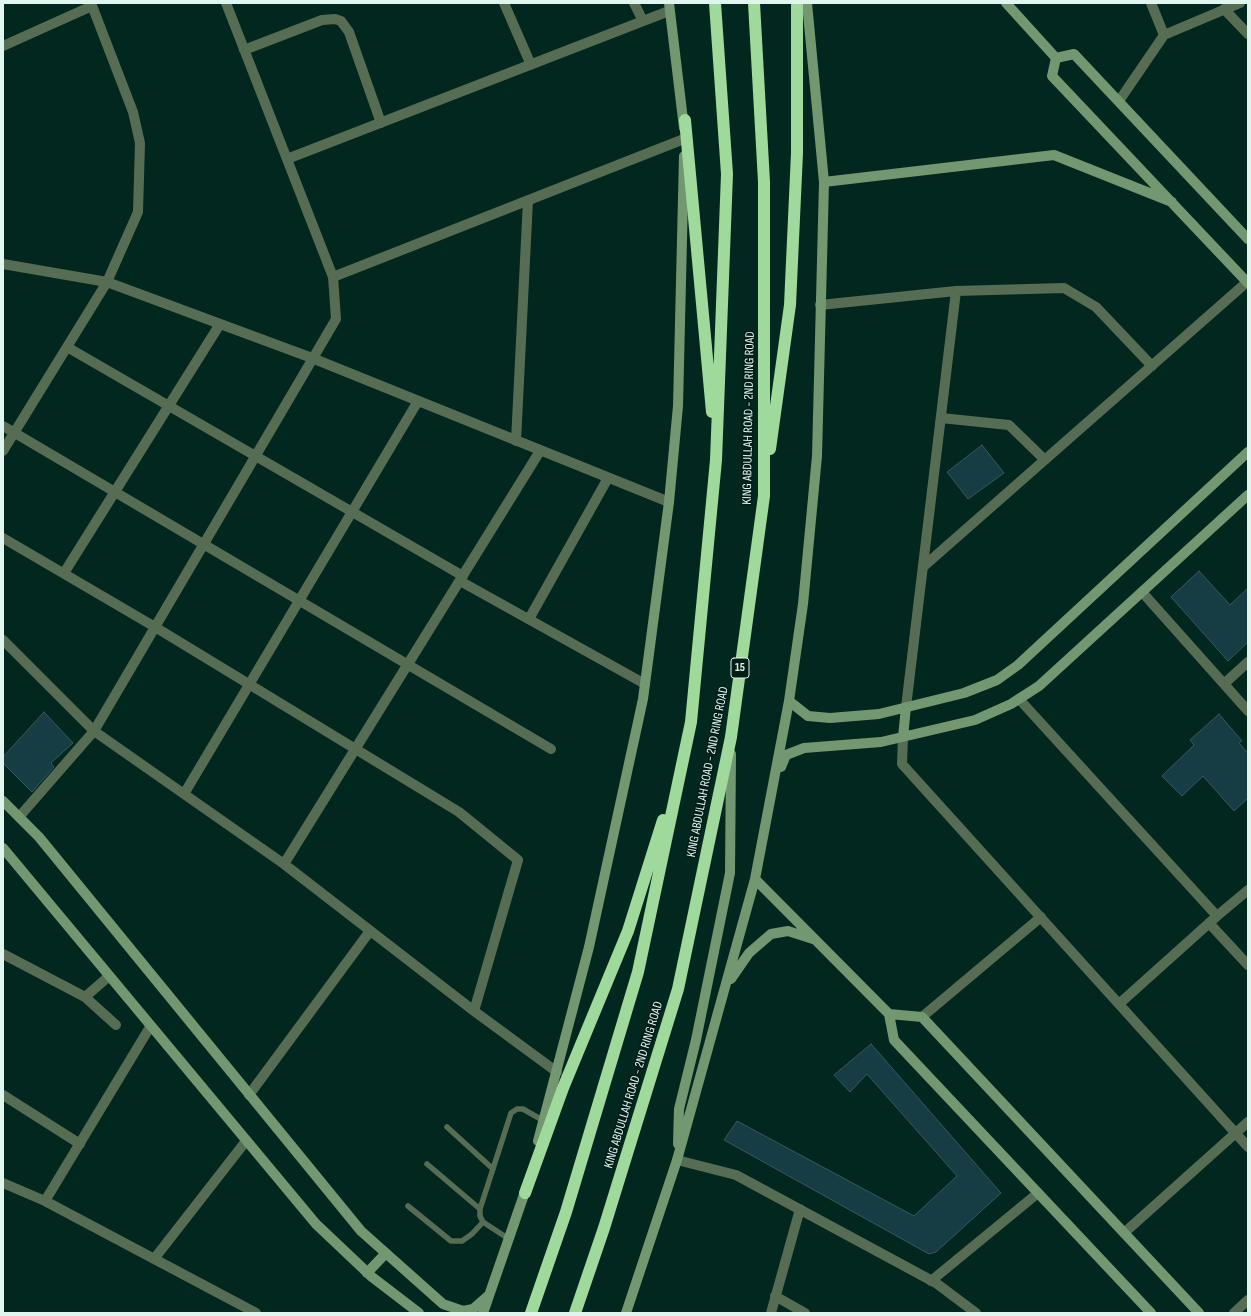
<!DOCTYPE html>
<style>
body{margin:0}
#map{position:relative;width:1251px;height:1316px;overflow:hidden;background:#02271f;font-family:"Sofia Sans Condensed",sans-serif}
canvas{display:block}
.frame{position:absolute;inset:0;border:4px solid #e1f5ef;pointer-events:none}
</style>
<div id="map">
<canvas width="1251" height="1316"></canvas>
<div class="frame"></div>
</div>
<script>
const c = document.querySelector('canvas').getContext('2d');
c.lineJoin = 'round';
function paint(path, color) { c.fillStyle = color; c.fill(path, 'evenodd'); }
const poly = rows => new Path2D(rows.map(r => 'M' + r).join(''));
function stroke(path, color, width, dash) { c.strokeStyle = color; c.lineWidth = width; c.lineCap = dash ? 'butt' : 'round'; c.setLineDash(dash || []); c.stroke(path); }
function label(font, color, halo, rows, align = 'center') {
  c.font = font + ' "Sofia Sans Condensed",sans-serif'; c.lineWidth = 3; c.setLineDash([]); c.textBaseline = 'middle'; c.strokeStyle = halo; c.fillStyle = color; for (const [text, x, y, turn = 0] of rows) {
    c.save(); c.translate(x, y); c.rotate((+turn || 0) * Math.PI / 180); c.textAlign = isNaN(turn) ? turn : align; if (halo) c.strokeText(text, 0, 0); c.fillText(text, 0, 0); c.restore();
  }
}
const building = poly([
 [982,445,1004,473,968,499,947,472,982,445],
 [1199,571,1230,605,1248,588,1248,642,1228,661,1171,597,1199,571],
 [44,712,73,743,51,763,54,767,32,792,3,763,3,757,44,712],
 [1219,714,1242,741,1239,743,1248,753,1248,798,1234,811,1203,776,1182,796,1162,776,1194,745,1190,740,1219,714],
 [871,1044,1001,1193,936,1252,929,1254,724,1140,737,1121,914,1216,957,1176,867,1074,850,1092,834,1075,871,1044]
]);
const lane = poly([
 [447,1127,493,1169],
 [427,1164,480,1209],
 [408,1206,451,1241,462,1241,472,1234,483,1222],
 [509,1239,483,1222,480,1216,480,1209,511,1113,517,1109,523,1109,544,1121]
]);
const street = poly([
 [504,3,531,65],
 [634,3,643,21],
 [1151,3,1164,35],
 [1224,9,1248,34],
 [3,46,92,6],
 [244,50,322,20,335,19,341,21,349,32,381,123],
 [1119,101,1164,35,1240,3],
 [287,159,669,11],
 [3,264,107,282,312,358,669,502],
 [333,277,684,139],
 [820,305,956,291,1064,288,1096,307,1152,366],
 [67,347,463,576],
 [941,418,1009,425,1045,460],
 [3,426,551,749],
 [516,441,528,200],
 [3,451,107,282,138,212,140,143,133,112,91,3],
 [3,538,155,627,459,812,518,860,474,1011],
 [923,567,1247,282],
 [64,573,220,324],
 [460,581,645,684],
 [1142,592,1248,711],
 [529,619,608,478],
 [3,640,94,731,284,864,474,1011,557,1072],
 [1225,683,1248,662],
 [1019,699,1217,916],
 [906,707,956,291],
 [903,737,902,764,1248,1147],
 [184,794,418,401],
 [19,817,94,731,336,319,333,277,226,3],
 [284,864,540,451],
 [1209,923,1248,965],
 [3,954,85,997,116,1025],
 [85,997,108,977],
 [1119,1004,1217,916,1248,890],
 [922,1017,1041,917],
 [3,1095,80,1144],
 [249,1095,370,931],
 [677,1160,736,1175,936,1283,976,1313],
 [3,1183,45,1201,256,1313],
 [45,1201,150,1027],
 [1124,1233,1248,1122],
 [154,1259,246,1141],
 [931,1281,1038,1193],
 [775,1296,805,1313],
 [771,1313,800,1209],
 [1234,1313,1248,1300]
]);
const secondary = poly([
 [669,3,684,128],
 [1006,3,1056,58],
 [1056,58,1052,76,1248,283],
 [1056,58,1074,54,1248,239],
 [824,182,1054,155,1172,202],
 [789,701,808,716,830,718,879,714,964,693,997,680,1018,665,1248,452],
 [903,737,906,707],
 [781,767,786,755,804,748,881,742,975,720,1011,704,1039,686,1248,495],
 [3,801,39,837,361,1231,443,1304,463,1311,473,1309,489,1295],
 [3,848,316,1224,372,1277,419,1313],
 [755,879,889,1014,894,1040,1151,1313],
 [731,979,749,953,771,934,788,931,813,939],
 [889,1014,922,1017,1199,1313],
 [538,1141,589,947,643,699,669,502,678,406,684,156],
 [678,1144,679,1109,696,1040,730,873,731,754],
 [367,1273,386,1253],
 [483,1313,527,1186],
 [626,1313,677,1160,755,879,789,701,803,604,817,456,824,182,807,3]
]);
const highway = poly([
 [685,120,712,412],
 [770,449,790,305,797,153,797,3],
 [525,1193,563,1088,628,931,663,820],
 [531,1313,566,1212,638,972,691,722,716,460,727,174,715,3],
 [575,1313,604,1228,678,989,731,737,764,496,764,182,754,3]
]);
const shields = [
 [740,668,18]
];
const shieldNames = [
 ["15",740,668]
];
const streetNames = [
 ["KING ABDULLAH ROAD - 2ND RING ROAD",749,418,-89],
 ["KING ABDULLAH ROAD - 2ND RING ROAD",708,772,-79],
 ["KING ABDULLAH ROAD - 2ND RING ROAD",634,1085,-73]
];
paint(building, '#153d43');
stroke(building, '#345a5f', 1);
stroke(lane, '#566d54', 5.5);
stroke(street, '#566d54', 10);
stroke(secondary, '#739871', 10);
stroke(highway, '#9fd99b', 12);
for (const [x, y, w] of shields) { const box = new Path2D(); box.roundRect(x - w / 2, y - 10, w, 20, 3); c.fillStyle = '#021c16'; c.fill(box); stroke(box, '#e1f5ef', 1); }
label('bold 12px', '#e1f5ef', null, shieldNames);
label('13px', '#e1f5ef', '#021c16', streetNames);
</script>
